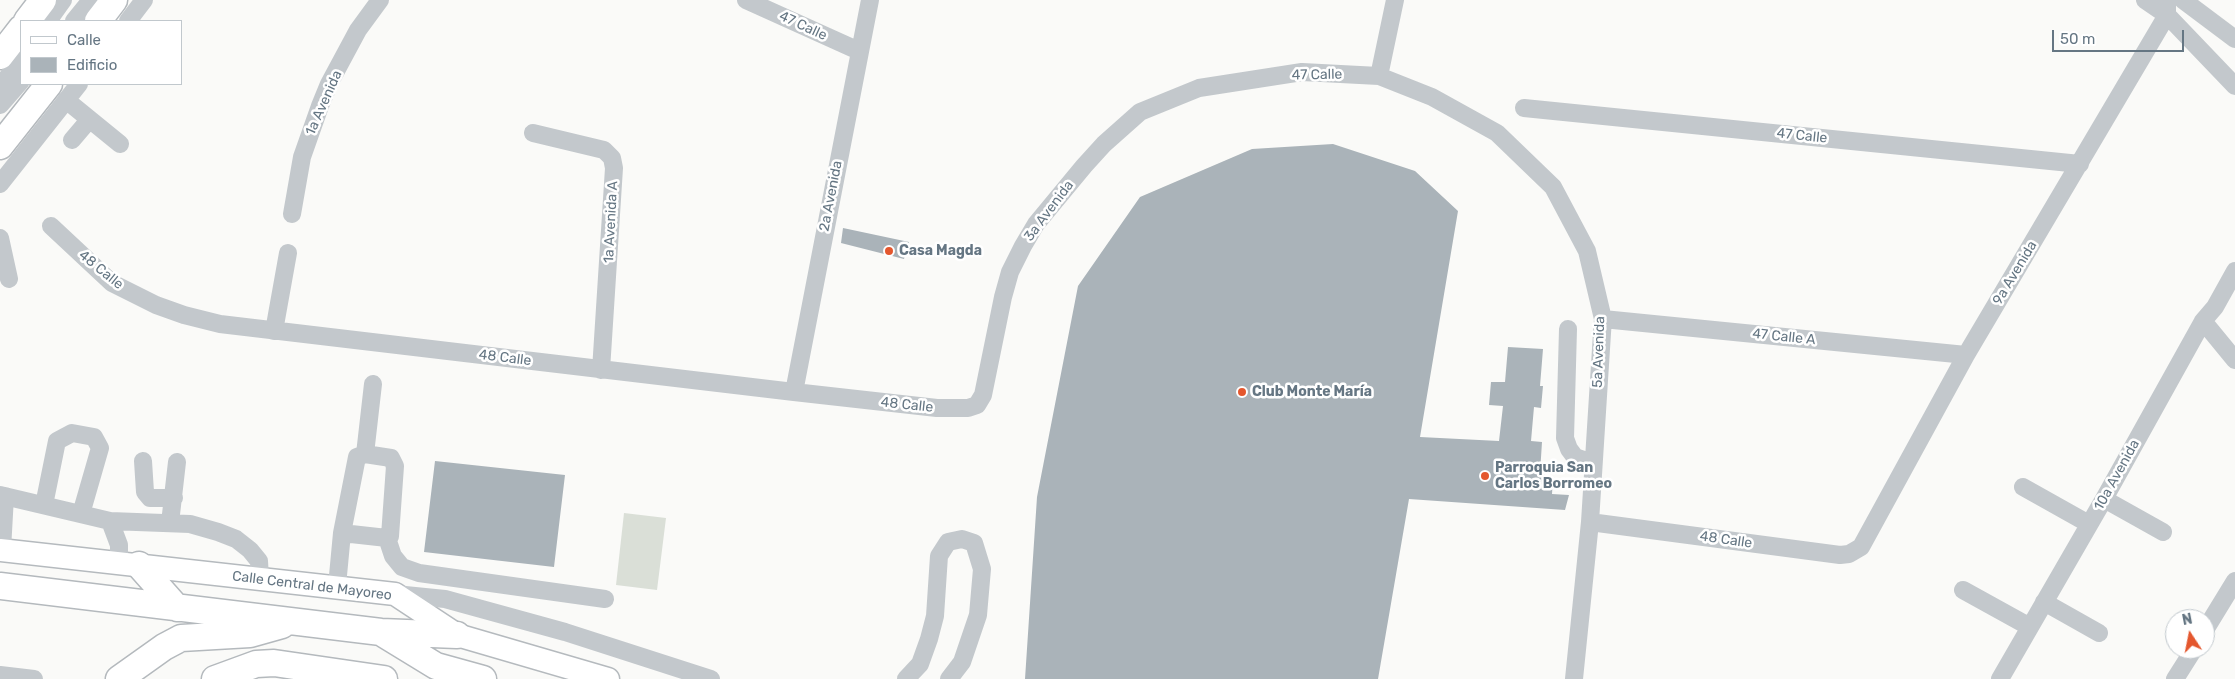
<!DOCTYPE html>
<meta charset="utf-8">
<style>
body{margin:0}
#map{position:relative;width:2235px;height:679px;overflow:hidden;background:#fafaf8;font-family:Rubik,sans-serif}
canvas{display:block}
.legend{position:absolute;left:20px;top:20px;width:162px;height:65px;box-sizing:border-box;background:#fff;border:1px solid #c1c8cd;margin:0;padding:6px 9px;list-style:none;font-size:15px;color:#657683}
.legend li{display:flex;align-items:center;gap:10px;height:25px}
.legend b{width:25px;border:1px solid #c1c8cd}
.north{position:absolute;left:2165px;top:609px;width:50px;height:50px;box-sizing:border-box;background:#fff;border:1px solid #c1c8cd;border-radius:50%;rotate:349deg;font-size:14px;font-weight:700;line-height:20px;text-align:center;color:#657683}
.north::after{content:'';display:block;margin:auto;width:18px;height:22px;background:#e4572e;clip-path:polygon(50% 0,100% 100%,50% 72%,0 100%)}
.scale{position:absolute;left:2052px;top:30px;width:132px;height:22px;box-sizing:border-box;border:2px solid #657683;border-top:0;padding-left:6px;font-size:15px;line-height:18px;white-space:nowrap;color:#657683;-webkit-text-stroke:4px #fff;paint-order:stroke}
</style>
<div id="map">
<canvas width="2235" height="679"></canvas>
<ul class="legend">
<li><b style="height:6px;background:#fff"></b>Calle</li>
<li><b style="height:14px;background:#aab3b9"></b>Edificio</li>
</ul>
<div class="north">N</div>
<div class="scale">50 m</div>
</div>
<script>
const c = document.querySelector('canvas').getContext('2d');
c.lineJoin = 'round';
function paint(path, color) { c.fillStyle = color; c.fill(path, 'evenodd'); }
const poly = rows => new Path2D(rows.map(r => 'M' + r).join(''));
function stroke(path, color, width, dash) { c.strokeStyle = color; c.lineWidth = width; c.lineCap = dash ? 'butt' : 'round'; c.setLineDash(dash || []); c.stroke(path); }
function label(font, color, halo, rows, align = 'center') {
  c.font = font + ' Rubik,sans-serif'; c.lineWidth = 5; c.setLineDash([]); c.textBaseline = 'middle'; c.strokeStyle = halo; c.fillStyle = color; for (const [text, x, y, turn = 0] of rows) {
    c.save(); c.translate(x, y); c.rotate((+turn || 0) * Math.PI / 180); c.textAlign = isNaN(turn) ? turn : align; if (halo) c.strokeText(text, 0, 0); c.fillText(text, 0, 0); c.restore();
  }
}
const green = poly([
 [624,513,666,518,657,590,616,585]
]);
const building = poly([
 [1333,144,1415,171,1458,211,1420,437,1499,441,1503,406,1489,405,1491,382,1505,382,1508,347,1543,349,1540,386,1543,386,1541,408,1534,407,1531,441,1542,442,1540,473,1553,478,1552,494,1569,495,1565,510,1409,499,1378,679,1025,679,1037,497,1078,286,1140,197,1252,149],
 [843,228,909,242,904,259,841,243],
 [435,461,565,475,554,567,424,552]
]);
const minor = poly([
 [746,0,859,51],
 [2145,0,2167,15,2235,86],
 [2183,0,2235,39],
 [48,21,63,0],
 [74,21,91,0],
 [128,21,144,0],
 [1379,76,1395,0],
 [0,88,21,58],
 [66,100,120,144],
 [0,105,21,81],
 [1524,108,2080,164],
 [533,133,604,150,612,158,614,168,601,370],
 [72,140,89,120],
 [0,184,79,84],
 [292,214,302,157,320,106,329,84,358,30,380,0],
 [51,226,112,283,156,305,184,315,220,324,794,392,937,408,968,408,977,405,983,395,1003,297,1010,272,1023,246,1036,224,1084,166,1104,144,1140,112,1199,88,1302,72,1379,76,1432,97,1497,133,1553,187,1587,251,1603,319,1602,333,1590,522,1574,679],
 [0,238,9,279],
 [1603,319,1966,355],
 [2203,321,2235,360],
 [1568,329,1565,438,1569,449,1575,457,1593,463],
 [274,331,288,253],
 [794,392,870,0],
 [365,454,373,384],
 [143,461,145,492,150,498,174,498],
 [2023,487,2089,524],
 [0,495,110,521,190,524,218,532,236,539,250,550,259,561,260,578],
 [2104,499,2163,532],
 [44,505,57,441,72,433,94,437,100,448,81,514],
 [110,521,119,545,119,563],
 [1590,522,1840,555,1849,554,1861,547,1966,355,2167,15,2167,0],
 [170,523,177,462],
 [387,538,393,556,402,567,419,573,605,599],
 [2,550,5,496],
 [337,586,342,533,357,457,365,454,391,458,395,466,390,536,387,538,342,533],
 [1963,590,2030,627],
 [395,594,445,599,565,632,711,679],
 [2044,602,2099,633],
 [2205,630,2235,581],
 [0,675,34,679],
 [906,679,920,664,929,639,935,616,939,556,948,542,962,539,974,543,982,569,978,615,962,662,949,679],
 [2000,679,2104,499,2203,321,2215,307,2235,271],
 [2175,679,2194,649]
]);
const major = poly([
 [0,550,395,594,457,635,608,679]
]);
const highway = poly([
 [27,21,43,0],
 [98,21,114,0],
 [0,56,21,29],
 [0,146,49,84],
 [139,565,177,608],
 [0,586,381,632,457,635],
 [382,633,436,666,483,679],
 [119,679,164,647,181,638,250,634,282,625],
 [215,679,256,664,274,663,384,679]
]);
const markers = [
 [889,251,5,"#e4572e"],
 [1242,392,5,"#e4572e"],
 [1485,476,5,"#e4572e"]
];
const streetNames = [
 ["47 Calle",803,26,25],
 ["47 Calle",1317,75,-1],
 ["1a Avenida",324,103,-66],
 ["47 Calle",1802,136,6],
 ["2a Avenida",831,196,-79],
 ["3a Avenida",1049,211,-53],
 ["1a Avenida A",611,222,-87],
 ["48 Calle",101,270,39],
 ["9a Avenida",2015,273,-59],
 ["47 Calle A",1784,337,6],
 ["5a Avenida",1599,352,-88],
 ["48 Calle",505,358,7],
 ["48 Calle",907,405,6],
 ["10a Avenida",2117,475,-61],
 ["48 Calle",1726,540,8],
 ["Calle Central de Mayoreo",312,586,7]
];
const poiNames = [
 ["Casa Magda",899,251],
 ["Club Monte María",1252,392],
 ["Parroquia San",1495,468],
 ["Carlos Borromeo",1495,484]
];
paint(green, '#dadfd7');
paint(building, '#aab3b9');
stroke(major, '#b5babe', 25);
stroke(highway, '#b4b9bd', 29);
stroke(minor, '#c3c8cc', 18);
stroke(major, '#fff', 22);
stroke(highway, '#fff', 26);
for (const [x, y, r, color] of markers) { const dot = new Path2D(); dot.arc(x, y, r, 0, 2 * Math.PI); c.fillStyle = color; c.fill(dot); stroke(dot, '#fff', 2); }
label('14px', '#657683', '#fff', streetNames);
label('bold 14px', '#657683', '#fff', poiNames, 'left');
</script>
